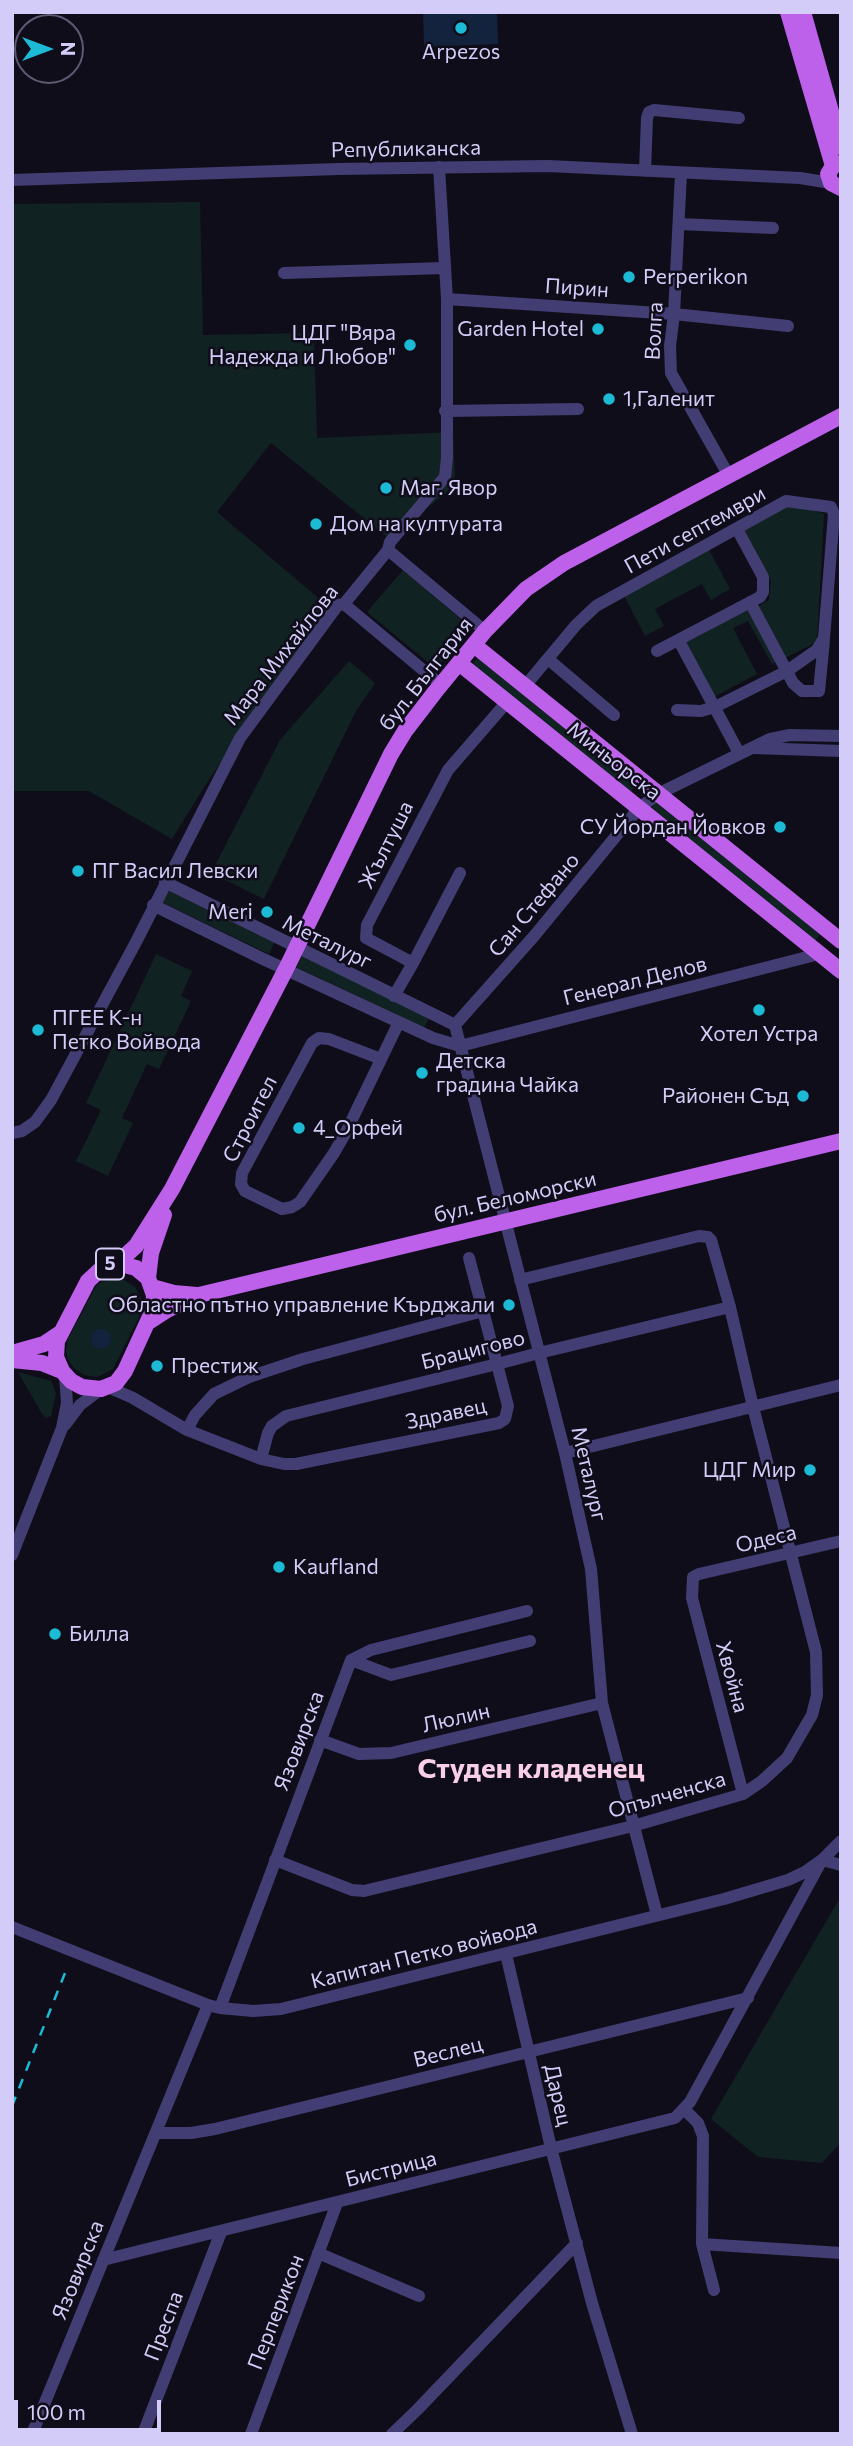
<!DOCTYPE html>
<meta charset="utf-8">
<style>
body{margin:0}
#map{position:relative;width:853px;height:2446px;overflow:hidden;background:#100d1a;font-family:Commissioner,sans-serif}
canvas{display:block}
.frame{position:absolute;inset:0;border:14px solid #d3ccf8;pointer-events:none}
.north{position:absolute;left:14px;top:14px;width:70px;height:70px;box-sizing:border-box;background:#100d1a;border:2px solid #5e5973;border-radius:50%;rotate:90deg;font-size:19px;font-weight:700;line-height:28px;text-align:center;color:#d3ccf8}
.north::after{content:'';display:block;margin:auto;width:24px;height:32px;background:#1cbad4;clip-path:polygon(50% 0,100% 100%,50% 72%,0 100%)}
.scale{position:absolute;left:14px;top:2400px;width:147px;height:32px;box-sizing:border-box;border:4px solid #d3ccf8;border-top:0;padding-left:9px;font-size:21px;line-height:24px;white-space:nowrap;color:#d3ccf8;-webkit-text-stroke:5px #100d1a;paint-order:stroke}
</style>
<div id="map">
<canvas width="853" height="2446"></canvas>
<div class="frame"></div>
<div class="north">N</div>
<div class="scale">100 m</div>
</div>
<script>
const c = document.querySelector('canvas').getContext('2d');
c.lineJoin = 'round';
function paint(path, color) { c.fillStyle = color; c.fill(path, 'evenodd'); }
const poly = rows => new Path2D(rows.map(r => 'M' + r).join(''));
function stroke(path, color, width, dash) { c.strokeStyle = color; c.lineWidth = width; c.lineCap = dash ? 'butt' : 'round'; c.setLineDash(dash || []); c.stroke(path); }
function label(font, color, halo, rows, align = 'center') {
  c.font = font + ' Commissioner,sans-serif'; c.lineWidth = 5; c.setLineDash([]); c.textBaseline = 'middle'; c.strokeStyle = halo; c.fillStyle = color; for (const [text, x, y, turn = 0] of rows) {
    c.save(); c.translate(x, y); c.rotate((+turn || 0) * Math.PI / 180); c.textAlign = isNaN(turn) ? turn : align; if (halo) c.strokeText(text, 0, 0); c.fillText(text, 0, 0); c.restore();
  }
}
const green = poly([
 [200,202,203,335,314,333,317,438,453,432,455,477,447,493,387,537,271,443,217,512,329,607,204,787,172,839,89,791,12,791,12,204],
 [792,503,824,514,817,642,785,658,757,607,769,600,771,581,742,529],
 [705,542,730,589,711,600,702,584,655,609,664,626,645,636,620,588],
 [403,570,471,628,436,669,367,612],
 [750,608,778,661,772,664,748,621,733,628,757,674,714,697,685,643],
 [478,657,637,785,630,793,471,666],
 [349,661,375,683,356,711,264,899,211,873,280,740],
 [660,799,822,932,813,944,650,810],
 [165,887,275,941,269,954,159,901],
 [298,953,430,1016,424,1028,292,965],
 [156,954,192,971,181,996,191,1001,159,1069,147,1064,122,1118,133,1123,108,1176,76,1161,101,1110,86,1103],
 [116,1279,124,1280,135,1287,141,1298,142,1311,113,1369,97,1377,84,1375,74,1368,68,1359,66,1351,68,1339,96,1286,102,1282],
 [18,1372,51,1381,56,1393,51,1416,46,1418,42,1414],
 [841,1896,841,2142,822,2163,758,2157,711,2119]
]);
const water = poly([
 [423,12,497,12,498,44,424,47],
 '91 1339a10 10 0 1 1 20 0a10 10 0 1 1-20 0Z'
]);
const minor = poly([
 [645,171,647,118,649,112,654,110,739,118],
 [681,173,674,314,670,346,671,373,729,476],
 [12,180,338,169,548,166,800,178,831,183],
 [679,224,773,228],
 [284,273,444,268],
 [447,299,674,314,788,326],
 [445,411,578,409],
 [388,550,485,631],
 [750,602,793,683,802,691,819,691,824,641],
 [344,604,441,685],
 [679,641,739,753],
 [657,651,760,597,763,592,763,577,737,529],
 [548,659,614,715],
 [525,686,576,625,596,606,786,501,831,507,834,514,824,638,817,650,787,671,715,707,701,711,677,710],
 [754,748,841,751],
 [165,882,455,1025],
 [153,905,261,958,433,1038,460,1046,819,954],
 [413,963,460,873],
 [394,996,413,963,366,938,367,925,448,770,506,703],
 [455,1025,565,1453,591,1569,602,1703,657,1915],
 [455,1025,535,935,639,808,660,793,770,739,790,735,841,736],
 [381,1059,329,1039,319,1038,312,1043,242,1173,241,1184,245,1191,282,1209,292,1207,300,1202,334,1153,346,1132,399,1022],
 [12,1133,22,1131,35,1122,51,1100,136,942,240,738,338,605,344,604,388,550,390,542,445,477,447,458,447,299,439,167],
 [469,1258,497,1364,508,1406,505,1419,499,1423,296,1464,284,1464,261,1459,268,1433,272,1426,286,1416,497,1364,539,1353,730,1307],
 [108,1387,133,1398,187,1430,261,1459],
 [65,1425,80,1405,101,1389],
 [187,1430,195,1415,214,1394,249,1377,303,1359,483,1311],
 [565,1453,841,1385],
 [12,1555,62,1428,67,1403,65,1376],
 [351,1660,391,1675,530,1641],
 [320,1740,359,1754,391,1753,602,1703],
 [743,1794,692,1598,693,1577,699,1574,841,1541],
 [275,1860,352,1890,364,1891,633,1826,743,1794,762,1781,787,1758,812,1715,817,1695,816,1652,753,1407,730,1307,711,1240,708,1237,699,1236,520,1280],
 [12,1927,208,2005,220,2008,253,2011,281,2009,724,1899,788,1880,805,1872,822,1860,841,1841],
 [506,1954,551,2148,592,2303,632,2434],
 [220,2008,351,1660,371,1650,527,1611],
 [685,2110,698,2123,703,2136,702,2244,714,2290],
 [156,2133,191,2133,215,2129,748,1998],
 [702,2244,841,2253],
 [318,2253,419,2296],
 [103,2260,675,2118,690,2102,822,1860,841,1865],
 [32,2434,208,2005],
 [143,2434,221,2232],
 [251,2434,337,2203],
 [392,2434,417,2410,577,2243]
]);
const major = poly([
 [788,12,833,166],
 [803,12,841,147],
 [841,163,833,166,828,174,831,183,841,188],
 [474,645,841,941],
 [459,663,841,971],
 [117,1263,136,1246,172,1189,286,969,391,754,405,731,435,692,485,631,526,589,564,563,841,416],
 [117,1263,136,1268,148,1278,154,1295,153,1310,125,1371,116,1383,101,1389,82,1387,71,1381,62,1371,56,1357,57,1341,88,1281,102,1268,117,1263],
 [148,1278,151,1253,164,1215],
 [152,1287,174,1293,197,1295],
 [150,1321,167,1310,199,1295,841,1141],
 [12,1353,44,1344,59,1334],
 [12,1360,42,1363,62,1371]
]);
const rail = poly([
 [12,2106,65,1973]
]);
const markers = [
 [461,28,7,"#1cbad4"],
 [629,277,7,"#1cbad4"],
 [598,329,7,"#1cbad4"],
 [410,345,7,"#1cbad4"],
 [609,399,7,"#1cbad4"],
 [386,488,7,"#1cbad4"],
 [316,524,7,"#1cbad4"],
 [780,827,7,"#1cbad4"],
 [78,871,7,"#1cbad4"],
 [267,912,7,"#1cbad4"],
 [759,1010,7,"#1cbad4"],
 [38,1030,7,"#1cbad4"],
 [422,1073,7,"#1cbad4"],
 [803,1096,7,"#1cbad4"],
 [299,1128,7,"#1cbad4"],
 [509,1305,7,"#1cbad4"],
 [157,1366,7,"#1cbad4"],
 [810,1470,7,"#1cbad4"],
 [279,1567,7,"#1cbad4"],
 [55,1634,7,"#1cbad4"]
];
const shields = [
 [110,1264,28]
];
const shieldNames = [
 ["5",110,1264]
];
const poiNames = [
 ["Arpezos",461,52,"center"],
 ["Perperikon",643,277],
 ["Garden Hotel",584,329,"right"],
 ["ЦДГ \"Вяра",396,333,"right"],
 ["Надежда и Любов\"",396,357,"right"],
 ["1,Галенит",623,399],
 ["Маг. Явор",400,488],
 ["Дом на културата",330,524],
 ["СУ Йордан Йовков",766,827,"right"],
 ["ПГ Васил Левски",92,871],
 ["Meri",253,912,"right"],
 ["ПГЕЕ К-н",52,1018],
 ["Петко Войвода",52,1042],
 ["Хотел Устра",759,1034,"center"],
 ["Детска",436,1061],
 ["градина Чайка",436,1085],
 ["Районен Съд",789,1096,"right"],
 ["4_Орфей",313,1128],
 ["Областно пътно управление Кърджали",495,1305,"right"],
 ["Престиж",171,1366],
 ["ЦДГ Мир",796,1470,"right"],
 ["Kaufland",293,1567],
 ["Билла",69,1634]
];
const streetNames = [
 ["Републиканска",406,149,-1],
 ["Пирин",577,288,4],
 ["Волга",654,331,-87],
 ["Пети септември",695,530,-29],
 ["Мара Михайлова",281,655,-52],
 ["бул. България",426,674,-52],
 ["Миньорска",614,761,38],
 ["Жълтуша",386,845,-63],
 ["Сан Стефано",534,905,-50],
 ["Металург",327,942,26],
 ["Генерал Делов",635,981,-14],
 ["Строител",250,1119,-63],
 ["бул. Беломорски",515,1197,-13],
 ["Брацигово",473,1350,-14],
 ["Здравец",446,1414,-12],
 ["Металург",589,1474,77],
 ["Одеса",766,1539,-13],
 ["Хвойна",732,1677,75],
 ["Люлин",456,1718,-13],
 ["Язовирска",299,1741,-69],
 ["Опълченска",667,1795,-16],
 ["Капитан Петко войвода",424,1954,-14],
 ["Веслец",448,2052,-14],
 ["Дарец",558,2095,77],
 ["Бистрица",391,2169,-14],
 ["Язовирска",78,2270,-68],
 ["Перперикон",276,2312,-69],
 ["Преспа",164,2326,-69]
];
const districtNames = [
 ["Студен кладенец",531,1769]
];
paint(green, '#112223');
paint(water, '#13223d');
stroke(minor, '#423e73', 12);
stroke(major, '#bd61ea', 16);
stroke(rail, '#1cbad4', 2.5, [10, 9]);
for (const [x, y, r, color] of markers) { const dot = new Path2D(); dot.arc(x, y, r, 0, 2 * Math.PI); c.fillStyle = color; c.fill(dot); stroke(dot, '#100d1a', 2.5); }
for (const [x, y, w] of shields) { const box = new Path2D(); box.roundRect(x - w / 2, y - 15.5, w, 31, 5); c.fillStyle = '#100d1a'; c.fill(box); stroke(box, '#d3ccf8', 2); }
label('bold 19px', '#d3ccf8', null, shieldNames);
label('21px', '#d3ccf8', '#100d1a', poiNames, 'left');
label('21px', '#d3ccf8', '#100d1a', streetNames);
label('bold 28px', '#f9cee7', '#100d1a', districtNames);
</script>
